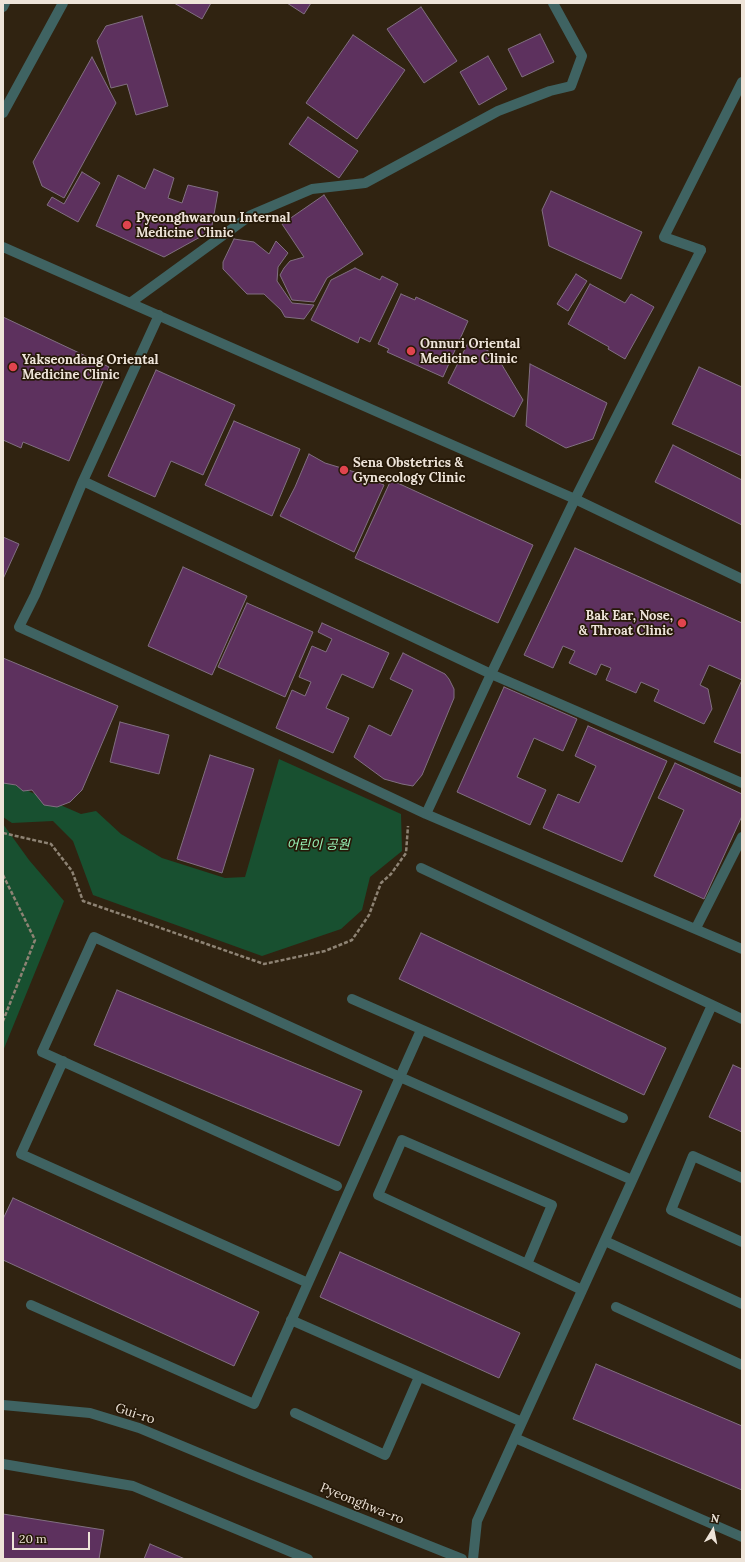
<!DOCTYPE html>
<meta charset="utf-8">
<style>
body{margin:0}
#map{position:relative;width:745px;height:1562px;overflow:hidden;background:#302311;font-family:Lora,serif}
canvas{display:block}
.frame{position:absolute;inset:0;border:4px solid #eee4d9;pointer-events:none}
.north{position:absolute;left:693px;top:1510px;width:40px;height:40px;-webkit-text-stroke:3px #261908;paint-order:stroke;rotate:10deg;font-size:11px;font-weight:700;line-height:16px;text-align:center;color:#eee4d9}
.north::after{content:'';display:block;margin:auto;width:14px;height:18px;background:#eee4d9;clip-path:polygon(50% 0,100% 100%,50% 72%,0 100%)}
.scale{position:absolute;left:12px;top:1532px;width:78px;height:18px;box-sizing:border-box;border:2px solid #eee4d9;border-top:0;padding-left:5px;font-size:12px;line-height:14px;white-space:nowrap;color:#eee4d9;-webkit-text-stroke:3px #261908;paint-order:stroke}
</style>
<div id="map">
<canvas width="745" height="1562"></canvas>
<div class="frame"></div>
<div class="north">N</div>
<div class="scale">20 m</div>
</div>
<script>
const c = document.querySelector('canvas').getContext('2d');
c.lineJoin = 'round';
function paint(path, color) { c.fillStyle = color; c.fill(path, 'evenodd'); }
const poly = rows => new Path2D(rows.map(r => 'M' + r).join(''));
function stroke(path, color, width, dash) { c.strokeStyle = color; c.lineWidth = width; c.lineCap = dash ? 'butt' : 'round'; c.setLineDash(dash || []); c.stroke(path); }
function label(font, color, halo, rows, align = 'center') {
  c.font = font + ' Lora,"Noto Sans KR",serif'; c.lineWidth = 3.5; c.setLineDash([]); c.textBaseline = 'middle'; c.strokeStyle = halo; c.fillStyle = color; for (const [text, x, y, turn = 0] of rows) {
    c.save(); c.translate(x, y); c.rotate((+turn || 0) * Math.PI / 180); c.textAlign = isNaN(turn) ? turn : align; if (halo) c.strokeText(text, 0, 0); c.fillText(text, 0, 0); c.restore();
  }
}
const green = poly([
 [279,759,401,814,402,851,370,877,362,910,341,929,262,956,93,895,73,841,53,821,12,823,3,817,3,780,81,814,96,811,121,834,162,858,225,878,245,877],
 [3,824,29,860,64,901,3,1051]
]);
const building = poly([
 [174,3,211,3,202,19,174,3],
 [287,3,311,3,304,14,287,3],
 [421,7,457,61,424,83,387,29,421,7],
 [142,16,168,106,136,115,127,84,111,88,97,41,106,26,142,16],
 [540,34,554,62,522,77,508,49,540,34],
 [353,35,405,70,357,139,306,103,353,35],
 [488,56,507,89,479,105,460,72,488,56],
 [92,57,116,103,64,198,42,186,33,162,92,57],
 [308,117,358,151,339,178,289,144,308,117],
 [154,169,174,178,168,198,182,203,188,185,218,192,211,231,164,257,96,226,118,175,145,189,154,169],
 [82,172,100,183,78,222,47,205,52,197,64,204,82,172],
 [551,191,642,232,621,279,549,246,542,210,551,191],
 [324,195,363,254,327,278,314,302,292,300,280,275,284,268,290,261,304,257,282,224,324,195],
 [234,239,254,242,269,254,276,241,288,253,278,267,277,281,292,303,314,305,304,319,285,317,281,310,264,294,247,294,223,269,223,262,234,239],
 [355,268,380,280,382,276,398,284,370,342,360,337,358,343,311,320,331,280,355,268],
 [576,274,587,281,568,311,557,304,576,274],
 [590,284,625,303,631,294,654,307,625,359,608,349,609,347,568,324,590,284],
 [401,294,415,300,416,297,468,321,443,377,387,352,389,349,378,344,401,294],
 [3,317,109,367,69,461,23,442,21,448,3,440,3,317],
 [469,341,496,355,523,400,514,417,448,383,469,341],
 [530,364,607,403,593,439,566,448,526,426,530,364],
 [699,367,742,387,742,456,672,424,699,367],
 [156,370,235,405,203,475,171,461,155,497,108,476,156,370],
 [234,421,300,449,272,516,205,485,234,421],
 [673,445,742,480,742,525,655,482,673,445],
 [309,454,325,463,358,473,384,485,354,552,280,516,295,487,309,454],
 [391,480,533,545,498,623,355,558,391,480],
 [3,537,19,544,3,579,3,537],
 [575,548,742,623,742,680,709,665,700,685,708,689,712,709,704,724,654,701,659,690,641,682,636,693,606,680,611,668,601,664,596,675,569,663,575,651,563,646,553,668,524,655,575,548],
 [183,567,247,596,212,675,148,646,183,567],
 [247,603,313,632,285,697,218,667,247,603],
 [322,623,389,653,373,688,342,674,326,708,349,718,333,753,276,728,292,690,305,696,311,682,299,677,312,646,326,652,332,639,318,632,322,623],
 [403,653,445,674,449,679,454,689,454,698,422,775,413,786,402,784,384,779,354,757,369,725,391,736,413,690,390,679,403,653],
 [3,658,118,706,82,790,70,802,57,807,44,805,32,790,23,791,16,785,3,783,3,658],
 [742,680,742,753,740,753,714,742,742,680],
 [504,687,577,719,563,751,534,738,517,777,546,790,530,825,457,792,504,687],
 [120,722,169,735,159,774,110,762,120,722],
 [588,726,667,761,622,862,543,828,558,794,579,803,596,766,575,756,588,726],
 [210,755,254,769,222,873,177,859,210,755],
 [675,763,742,794,742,816,704,899,654,876,684,810,658,798,675,763],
 [421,933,666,1048,644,1095,399,979,421,933],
 [117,990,362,1091,339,1146,94,1045,117,990],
 [733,1065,742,1069,742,1132,709,1117,733,1065],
 [13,1198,259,1312,234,1366,3,1260,3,1219,13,1198],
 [340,1252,520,1333,499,1378,320,1297,340,1252],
 [596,1364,742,1426,742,1490,573,1419,596,1364],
 [3,1514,104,1530,99,1559,3,1559,3,1514],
 [150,1544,185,1559,144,1559,150,1544]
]);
const path = poly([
 [3,833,51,844,72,871,83,901,264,964,325,951,352,940,369,915,381,883,391,874,406,853,408,826],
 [3,875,35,940,3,1021]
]);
const service = poly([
 [421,868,742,1019],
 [352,999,623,1118],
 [63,1061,21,1154,308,1283],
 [742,1178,693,1156,671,1210,742,1242],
 [337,1186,42,1052,94,937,400,1077,632,1180],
 [605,1241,742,1304],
 [527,1264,552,1205,402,1140,378,1195,527,1264,582,1290],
 [31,1305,254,1404,421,1030],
 [616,1307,742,1365],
 [291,1320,522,1422],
 [295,1413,385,1455,419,1377],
 [515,1438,742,1537],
 [3,1464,133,1486,308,1559],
 [473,1559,477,1521,712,1005]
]);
const pedestrian = poly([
 [701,250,664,237,742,82]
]);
const minor = poly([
 [3,247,575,499,742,579],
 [130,303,251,215,312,189,365,183,498,111,550,91,571,86,582,56,553,3],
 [159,315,83,481,35,595,19,627,301,755,426,814,742,949],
 [83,481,491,674,742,783],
 [426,814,491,674,575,499,701,250],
 [696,928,742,837],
 [3,1405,90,1413,139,1428,252,1475,462,1559]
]);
const tertiary = poly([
 [3,7,5,3],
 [3,113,63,3]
]);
const markers = [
 [127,225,5,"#e0444e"],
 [411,351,5,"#e0444e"],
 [13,367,5,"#e0444e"],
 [344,470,5,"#e0444e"],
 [682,623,5,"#e0444e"]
];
const poiNames = [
 ["Pyeonghwaroun Internal",136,218],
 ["Medicine Clinic",136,233],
 ["Onnuri Oriental",420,344],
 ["Medicine Clinic",420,359],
 ["Yakseondang Oriental",22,360],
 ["Medicine Clinic",22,375],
 ["Sena Obstetrics &",353,463],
 ["Gynecology Clinic",353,478],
 ["Bak Ear, Nose,",673,616,"right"],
 ["& Throat Clinic",673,631,"right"]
];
const parkNames = [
 ["어린이 공원",318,845]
];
const streetNames = [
 ["Gui-ro",135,1414,18],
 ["Pyeonghwa-ro",362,1504,22]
];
paint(green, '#185030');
paint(building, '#5d315e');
stroke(building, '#816f81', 1);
stroke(path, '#8e8374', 2.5, [4, 2]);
stroke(service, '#3f6362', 10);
stroke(pedestrian, '#3f6362', 10);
stroke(minor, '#3f6362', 10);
stroke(tertiary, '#3f6362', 10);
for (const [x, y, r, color] of markers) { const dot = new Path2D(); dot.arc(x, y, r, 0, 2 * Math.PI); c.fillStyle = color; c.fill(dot); stroke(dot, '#261908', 1.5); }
label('bold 13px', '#eee4d9', '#261908', poiNames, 'left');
label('italic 13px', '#99f6b9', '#261908', parkNames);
label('13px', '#eee4d9', '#261908', streetNames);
</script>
